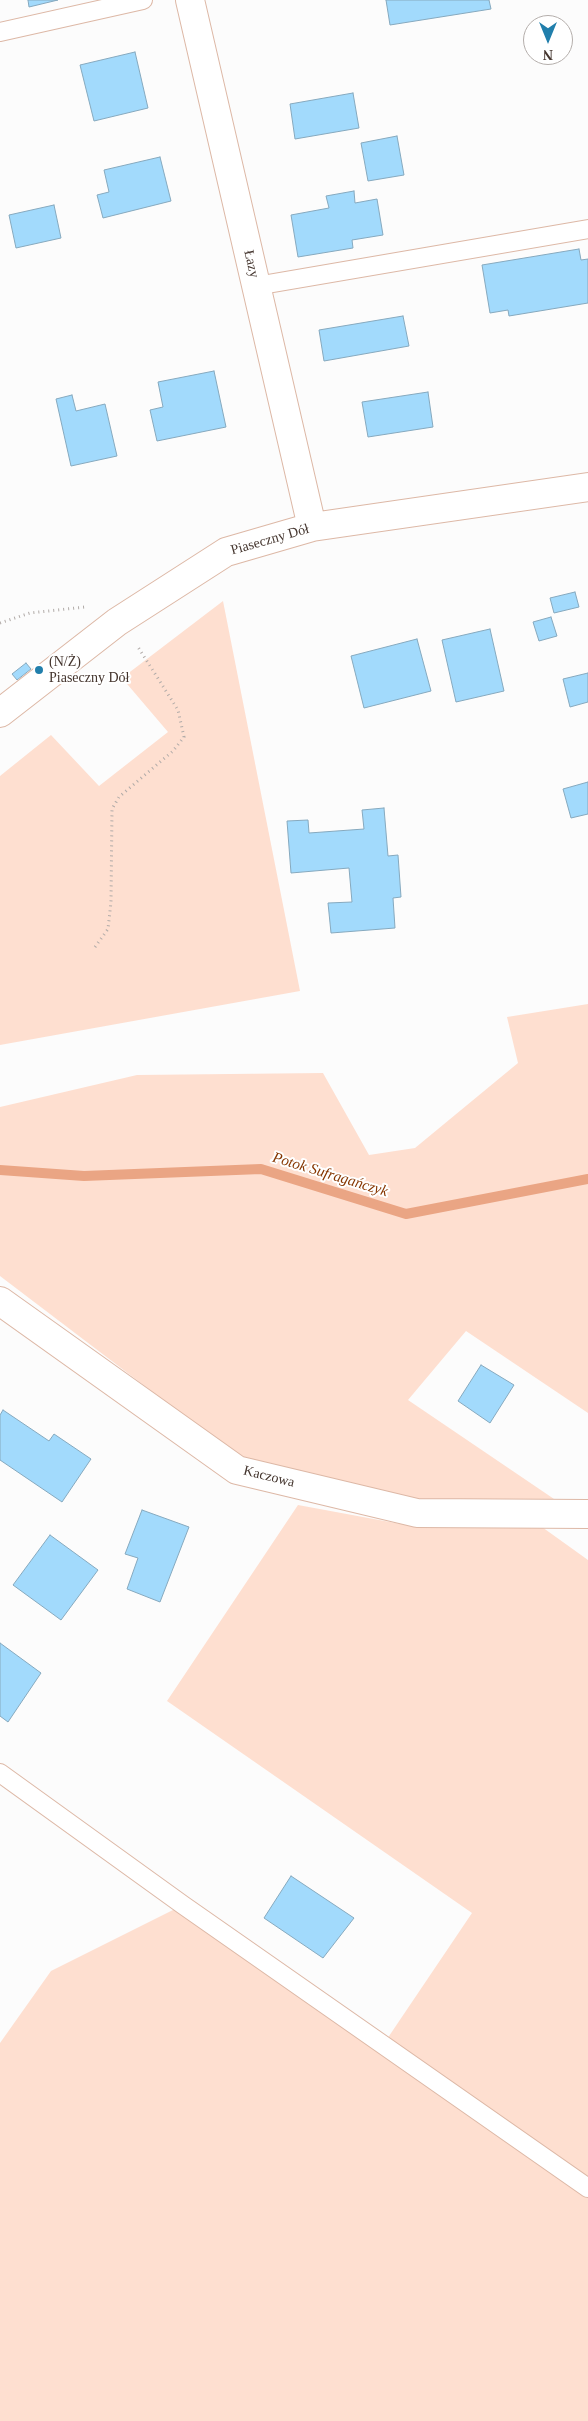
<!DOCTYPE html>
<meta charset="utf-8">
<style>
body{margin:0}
#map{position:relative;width:588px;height:2421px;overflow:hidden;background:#fcfcfc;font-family:"Times New Roman",serif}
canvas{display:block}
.north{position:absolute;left:523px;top:15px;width:50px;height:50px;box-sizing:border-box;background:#fff;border:1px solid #b4aeab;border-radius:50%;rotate:180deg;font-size:14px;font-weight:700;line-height:20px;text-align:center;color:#44352e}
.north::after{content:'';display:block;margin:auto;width:18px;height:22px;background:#217fac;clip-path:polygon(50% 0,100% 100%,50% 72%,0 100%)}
</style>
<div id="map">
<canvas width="588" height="2421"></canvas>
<div class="north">N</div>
</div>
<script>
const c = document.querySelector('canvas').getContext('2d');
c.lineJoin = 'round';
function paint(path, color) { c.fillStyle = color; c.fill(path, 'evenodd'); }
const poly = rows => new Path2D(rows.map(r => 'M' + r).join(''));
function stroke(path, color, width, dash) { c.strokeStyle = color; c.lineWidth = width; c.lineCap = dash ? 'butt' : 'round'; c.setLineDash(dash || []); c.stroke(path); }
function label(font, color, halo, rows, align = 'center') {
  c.font = font + ' "Times New Roman",serif'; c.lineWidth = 4; c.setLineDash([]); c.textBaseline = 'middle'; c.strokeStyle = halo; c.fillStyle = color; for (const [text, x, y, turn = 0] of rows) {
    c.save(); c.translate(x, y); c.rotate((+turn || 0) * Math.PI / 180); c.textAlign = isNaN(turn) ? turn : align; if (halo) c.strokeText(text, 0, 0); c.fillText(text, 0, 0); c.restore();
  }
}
const green = poly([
 [223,601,300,991,0,1045,0,776,51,735,99,786,168,732,122,678],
 [588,1004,588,1413,466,1331,408,1400,557,1501,419,1500,242,1460,0,1276,0,1107,137,1075,323,1073,369,1155,415,1148,518,1063,507,1017],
 [298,1505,417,1527,535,1522,588,1560,588,2421,0,2421,0,2043,51,1971,183,1905,383,2045,472,1913,167,1701]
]);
const stream = poly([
 [0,1170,84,1176,261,1169,406,1214,588,1179]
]);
const building = poly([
 [28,0,58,0,29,7,28,0],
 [386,0,489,0,491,9,390,25,386,0],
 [135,52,148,108,94,121,80,65,135,52],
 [353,93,359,128,295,139,290,104,353,93],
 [397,136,404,175,368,181,361,143,397,136],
 [160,157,171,201,103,218,97,195,109,192,104,170,160,157],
 [354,191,355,203,377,199,383,235,352,240,353,248,298,257,291,215,329,208,326,196,354,191],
 [54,205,61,238,16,248,9,215,54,205],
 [579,249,581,260,588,259,588,303,509,316,508,310,490,313,482,265,579,249],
 [403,316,409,346,324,361,319,330,403,316],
 [214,371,226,427,157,441,150,410,163,407,158,382,214,371],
 [428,392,433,427,368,437,362,402,428,392],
 [72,395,76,411,105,404,117,456,71,466,56,399,72,395],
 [575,592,579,607,554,613,550,598,575,592],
 [551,617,557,636,539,641,533,622,551,617],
 [490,629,504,691,456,702,442,640,490,629],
 [417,639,431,691,364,708,351,656,417,639],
 [26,663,31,669,17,680,12,674,26,663],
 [588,673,588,702,570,707,563,679,588,673],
 [588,782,588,814,571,818,563,789,588,782],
 [384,808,388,856,398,855,401,897,393,898,395,928,331,933,328,903,352,902,349,868,291,873,287,821,308,820,309,833,364,829,362,810,384,808],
 [481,1365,514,1385,490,1423,458,1401,481,1365],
 [3,1410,49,1441,54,1434,91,1459,62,1502,0,1460,0,1415,3,1410],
 [142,1510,189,1527,160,1602,127,1589,138,1558,125,1554,142,1510],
 [50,1535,98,1570,61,1620,13,1585,50,1535],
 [0,1643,41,1673,8,1722,0,1716,0,1643],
 [291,1876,354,1918,323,1958,264,1918,291,1876]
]);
const path = poly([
 [0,623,30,613,85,607],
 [95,947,108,929,111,902,112,809,119,797,173,751,184,737,178,710,138,647]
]);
const service = poly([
 [0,32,143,0],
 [256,286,588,229],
 [0,1773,183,1905,588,2188]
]);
const minor = poly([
 [190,0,312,527],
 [0,713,117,622,226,552,312,527,588,487],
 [0,1301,237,1470,417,1513,588,1514]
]);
const markers = [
 [39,670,5,"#217fac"]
];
const streetNames = [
 ["Łazy",251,264,77],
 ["Piaseczny Dół",270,540,-16],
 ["Kaczowa",269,1477,14]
];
const poiNames = [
 ["(N/Ż)",49,662],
 ["Piaseczny Dół",49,678]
];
const waterNames = [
 ["Potok Sufragańczyk",330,1175,17]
];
paint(green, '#fedfd0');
stroke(stream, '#eaa584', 10);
paint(building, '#a2dafc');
stroke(building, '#86a9be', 1);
stroke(service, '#ddb8a6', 20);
stroke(minor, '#ddb8a6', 30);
stroke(path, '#b1aba8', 3, [1, 4]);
stroke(service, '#fff', 18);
stroke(minor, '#fff', 28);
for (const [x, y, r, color] of markers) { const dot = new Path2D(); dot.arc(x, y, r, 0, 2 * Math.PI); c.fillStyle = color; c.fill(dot); stroke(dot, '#fff', 2); }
label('14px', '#44352e', '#fff', streetNames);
label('14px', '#44352e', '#fff', poiNames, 'left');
label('italic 15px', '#863600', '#fff', waterNames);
</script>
